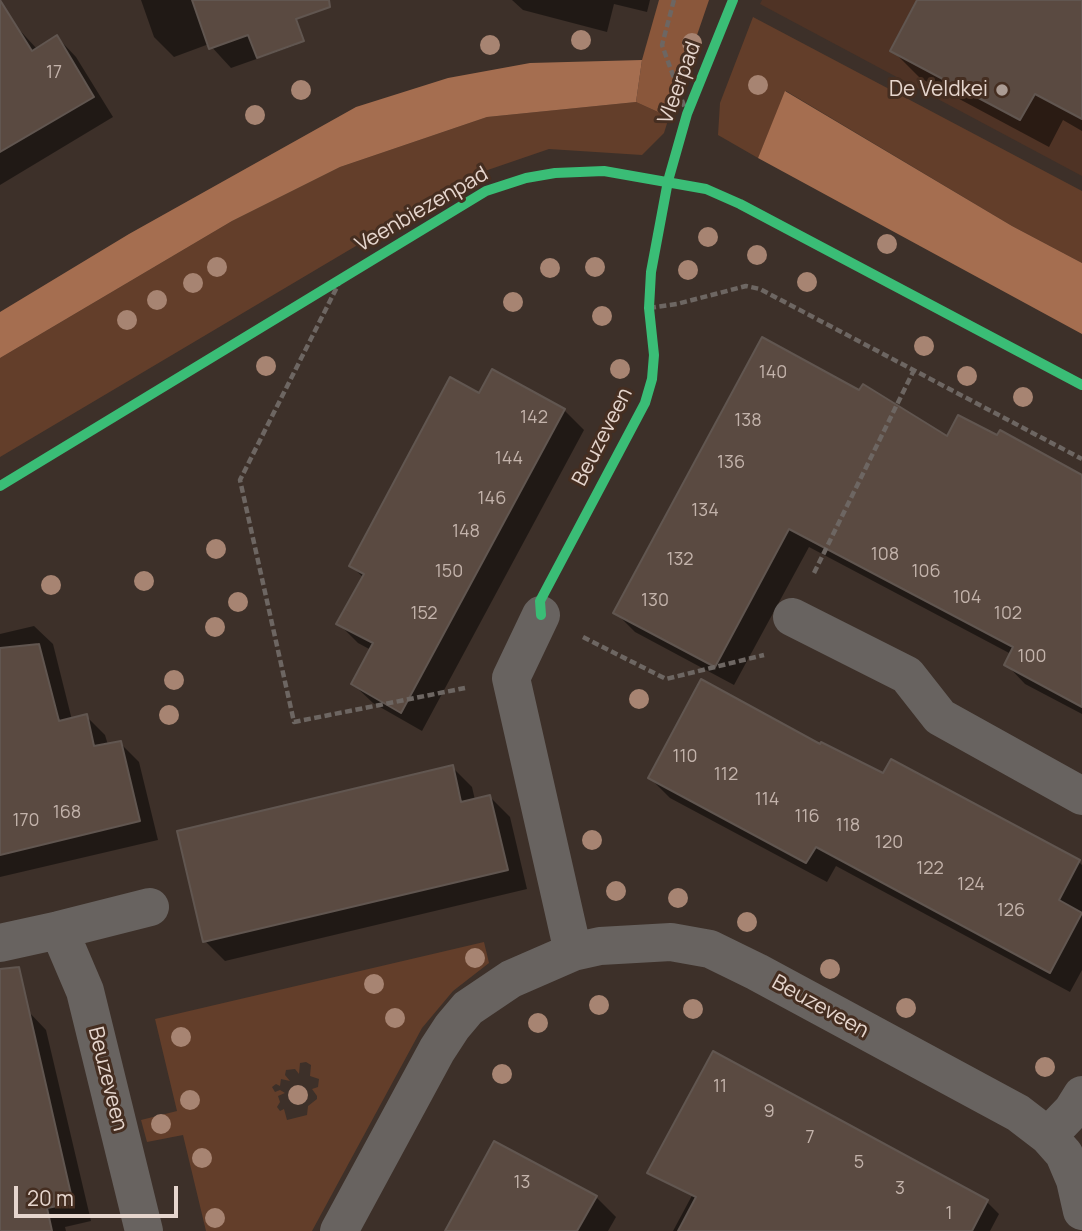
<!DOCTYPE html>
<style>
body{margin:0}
#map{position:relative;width:1082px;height:1231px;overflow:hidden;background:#3d3029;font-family:Manrope,sans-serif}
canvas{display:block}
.scale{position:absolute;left:14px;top:1186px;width:164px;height:32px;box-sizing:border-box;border:4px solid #e6d6ce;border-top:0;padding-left:9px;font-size:21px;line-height:24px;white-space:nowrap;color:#e6d6ce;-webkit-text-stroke:5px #452e21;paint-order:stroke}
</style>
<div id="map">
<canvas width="1082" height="1231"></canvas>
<div class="scale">20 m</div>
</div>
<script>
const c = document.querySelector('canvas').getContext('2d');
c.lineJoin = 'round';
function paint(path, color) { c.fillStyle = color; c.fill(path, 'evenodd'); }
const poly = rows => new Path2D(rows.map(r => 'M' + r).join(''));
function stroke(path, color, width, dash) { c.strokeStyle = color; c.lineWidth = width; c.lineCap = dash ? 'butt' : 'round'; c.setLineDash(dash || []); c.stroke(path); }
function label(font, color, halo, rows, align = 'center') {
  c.font = font + ' Manrope,sans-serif'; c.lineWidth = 6; c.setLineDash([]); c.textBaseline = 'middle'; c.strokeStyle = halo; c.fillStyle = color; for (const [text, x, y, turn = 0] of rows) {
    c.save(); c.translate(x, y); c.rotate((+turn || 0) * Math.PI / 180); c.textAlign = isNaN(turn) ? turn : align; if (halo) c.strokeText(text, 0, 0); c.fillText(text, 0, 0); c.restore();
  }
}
const built = poly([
 [762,0,1082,0,1082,176,760,4]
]);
const green = poly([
 [753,17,1082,191,1082,263,1012,226,786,91,758,158,718,135,720,103],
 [636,102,669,117,664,133,642,155,549,149,479,173,0,457,0,358,232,221,340,167,487,117],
 [484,942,489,963,453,991,422,1028,312,1231,206,1231,183,1135,147,1142,141,1120,177,1111,155,1019],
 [306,1062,311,1065,310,1076,319,1079,318,1087,312,1089,317,1096,317,1099,308,1106,307,1115,287,1120,284,1109,280,1111,277,1107,280,1102,278,1096,285,1093,280,1090,275,1092,272,1087,276,1084,280,1086,281,1079,290,1081,285,1075,286,1070,295,1069,299,1074,300,1063]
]);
const forest = poly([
 [659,0,709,0,669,117,636,102,642,60]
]);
const water = poly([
 [642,60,636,102,487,117,340,167,232,221,0,358,0,312,129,234,356,107,448,78,530,63],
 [785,91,1012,226,1082,263,1082,334,758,158]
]);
const shadow = poly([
 [141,0,279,0,296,45,231,68,209,44,174,57,154,37],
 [512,0,650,0,647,12,614,4,607,32,523,10],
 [919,0,1082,0,1082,131,1063,120,1049,147,920,78,892,50],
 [14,24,37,49,57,37,76,57,113,117,0,185,0,30],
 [480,395,564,410,584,430,422,731,373,703,353,684,371,650,358,643,338,623,364,578,351,566],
 [947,438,1082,477,1082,714,1025,684,1006,664,1011,654,809,547,734,685,635,632,615,612],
 [34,626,53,644,72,720,86,716,105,735,108,745,120,743,139,762,158,840,0,877,0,634],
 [820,746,1079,862,1082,865,1082,970,1070,992,836,866,827,882,670,798,650,778],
 [452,767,472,787,475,800,490,797,510,817,527,889,225,961,205,941],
 [0,997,28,1011,46,1030,91,1221,65,1227,66,1231,0,1231],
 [756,1076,987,1202,999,1214,990,1231,673,1231],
 [596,1197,616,1217,608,1231,447,1231]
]);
const building = poly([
 [0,0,32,51,57,35,94,97,0,152,0,0],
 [192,0,329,0,330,7,296,19,304,41,257,58,248,35,209,49,192,0],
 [917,0,1082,0,1082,119,1035,94,1020,120,890,51,917,0],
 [762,337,859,390,863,384,947,436,958,415,997,435,1000,430,1082,475,1082,707,1004,665,1013,647,789,529,715,667,613,613,762,337],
 [492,369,565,409,401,713,351,684,373,643,336,624,364,574,349,566,450,377,479,393,492,369],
 [39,644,59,721,87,714,94,746,121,741,140,821,0,855,0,648,39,644],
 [701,679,820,744,821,742,883,773,891,759,1080,860,1059,900,1082,913,1050,973,816,847,806,863,648,778,701,679],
 [453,765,461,802,490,795,508,870,203,942,177,831,453,765],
 [19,967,73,1203,47,1208,52,1231,0,1231,0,969,19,967],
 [713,1051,988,1200,972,1231,678,1231,696,1197,647,1173,713,1051],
 [494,1141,597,1196,577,1231,445,1231,494,1141]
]);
const path = poly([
 [674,0,662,45,687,114],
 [341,279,240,480,294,722,465,688],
 [649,308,677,304,746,286,760,289,1082,459],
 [814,573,914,370],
 [583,637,666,679,764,655]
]);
const street = poly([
 [541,615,511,678,573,952],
 [792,617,907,675,940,717,1082,796],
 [59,930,150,907],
 [0,943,59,930,85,991,144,1231],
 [1048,1136,1072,1111,1082,1095],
 [339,1231,437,1050,452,1027,468,1008,511,979,573,952,600,946,671,942,710,949,757,972,1018,1113,1048,1136,1064,1154,1075,1180,1082,1211]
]);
const cycleway = poly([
 [0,486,486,191,526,178,555,173,604,171,706,189,740,204,1082,385],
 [541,615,540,601,645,403,652,379,654,355,649,308,651,272,668,181,687,114,733,0]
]);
const trees = [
 [581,40],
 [692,43],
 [490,45],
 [758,85],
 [301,90],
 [255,115],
 [708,237],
 [887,244],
 [757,255],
 [217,267],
 [595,267],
 [550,268],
 [688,270],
 [807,282],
 [193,283],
 [157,300],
 [513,302],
 [602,316],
 [127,320],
 [924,346],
 [266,366],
 [620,369],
 [967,376],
 [1023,397],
 [216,549],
 [144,581],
 [51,585],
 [238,602],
 [215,627],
 [174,680],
 [639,699],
 [169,715],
 [592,840],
 [616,891],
 [678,898],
 [747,922],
 [475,958],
 [830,969],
 [374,984],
 [599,1005],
 [906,1008],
 [693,1009],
 [395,1018],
 [538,1023],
 [181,1037],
 [1045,1067],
 [502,1074],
 [298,1095],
 [190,1100],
 [161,1124],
 [202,1158],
 [215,1218]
];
const markers = [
 [1002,90,7,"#ab9c94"]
];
const numberNames = [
 ["17",54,73],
 ["140",773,373],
 ["142",534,418],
 ["138",748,421],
 ["144",509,459],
 ["136",731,463],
 ["146",492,499],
 ["134",705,511],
 ["148",466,532],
 ["108",885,555],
 ["132",680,560],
 ["150",449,572],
 ["106",926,572],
 ["104",967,598],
 ["130",655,601],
 ["152",424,614],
 ["102",1008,614],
 ["100",1032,657],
 ["110",685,757],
 ["112",726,775],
 ["114",767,800],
 ["168",67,813],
 ["116",807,817],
 ["170",26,821],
 ["118",848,826],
 ["120",889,843],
 ["122",930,869],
 ["124",971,885],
 ["126",1011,911],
 ["11",720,1087],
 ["9",769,1112],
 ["7",810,1138],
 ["5",859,1163],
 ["13",522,1183],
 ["3",900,1189],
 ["1",949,1214]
];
const streetNames = [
 ["Vleerpad",680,83,-70],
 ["Veenbiezenpad",422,210,-30],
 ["Beuzeveen",603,437,-63],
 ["Beuzeveen",820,1007,29],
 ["Beuzeveen",107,1079,76]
];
const poiNames = [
 ["De Veldkei",988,90]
];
paint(built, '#4f3325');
paint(green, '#633e2a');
paint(forest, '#8a573b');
paint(water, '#a56e50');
paint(shadow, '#0007');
paint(building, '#5a4a41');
stroke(building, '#615650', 2);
stroke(path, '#6d6662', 4.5, [7, 3.5]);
stroke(street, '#686360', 38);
stroke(cycleway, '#3abd76', 10);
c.fillStyle = '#a78472';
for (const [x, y] of trees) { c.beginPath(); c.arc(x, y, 10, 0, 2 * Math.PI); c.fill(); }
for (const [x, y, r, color] of markers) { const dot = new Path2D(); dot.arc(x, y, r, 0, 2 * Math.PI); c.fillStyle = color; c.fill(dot); stroke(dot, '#452e21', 2.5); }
label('18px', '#c3b3ab', null, numberNames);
label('21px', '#e6d6ce', '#452e21', streetNames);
label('21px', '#e6d6ce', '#452e21', poiNames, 'right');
</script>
